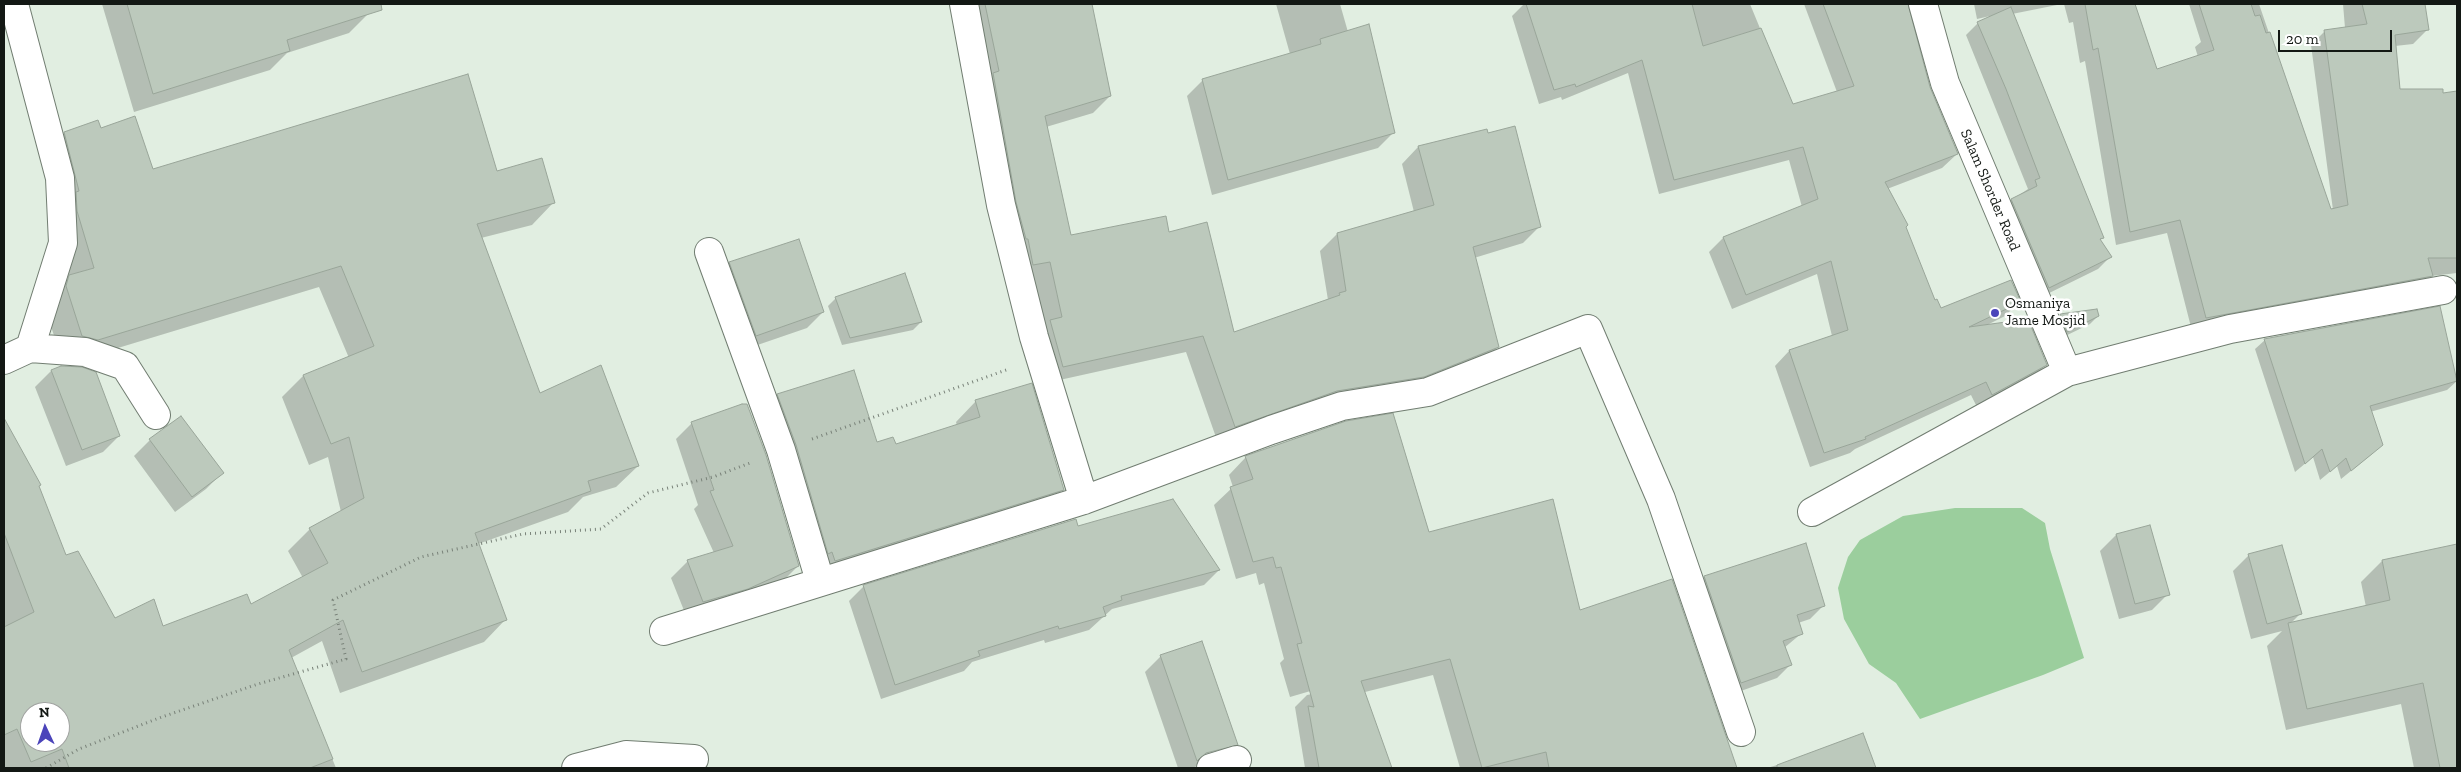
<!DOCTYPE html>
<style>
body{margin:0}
#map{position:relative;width:2461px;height:772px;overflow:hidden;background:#e1eee1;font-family:"Zilla Slab",serif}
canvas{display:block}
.frame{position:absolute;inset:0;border:5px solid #131814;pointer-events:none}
.north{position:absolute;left:20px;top:702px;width:50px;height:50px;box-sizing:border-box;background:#fff;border:1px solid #a1a3a1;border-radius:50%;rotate:357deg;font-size:14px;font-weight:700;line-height:20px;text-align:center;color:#131814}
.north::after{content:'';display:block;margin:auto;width:18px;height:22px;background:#4b44ba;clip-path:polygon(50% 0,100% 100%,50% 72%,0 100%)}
.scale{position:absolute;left:2278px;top:30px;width:114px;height:22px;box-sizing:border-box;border:2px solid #131814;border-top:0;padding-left:6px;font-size:15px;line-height:18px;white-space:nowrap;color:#131814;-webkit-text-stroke:4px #fff;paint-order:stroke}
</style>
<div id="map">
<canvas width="2461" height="772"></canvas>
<div class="frame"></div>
<div class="north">N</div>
<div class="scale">20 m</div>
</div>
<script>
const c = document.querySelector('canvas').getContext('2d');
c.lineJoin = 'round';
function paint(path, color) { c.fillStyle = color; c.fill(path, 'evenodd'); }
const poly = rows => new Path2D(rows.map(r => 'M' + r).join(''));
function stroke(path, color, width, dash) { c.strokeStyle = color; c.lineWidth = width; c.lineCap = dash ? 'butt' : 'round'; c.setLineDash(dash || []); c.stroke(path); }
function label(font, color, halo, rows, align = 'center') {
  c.font = font + ' "Zilla Slab",serif'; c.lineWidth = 5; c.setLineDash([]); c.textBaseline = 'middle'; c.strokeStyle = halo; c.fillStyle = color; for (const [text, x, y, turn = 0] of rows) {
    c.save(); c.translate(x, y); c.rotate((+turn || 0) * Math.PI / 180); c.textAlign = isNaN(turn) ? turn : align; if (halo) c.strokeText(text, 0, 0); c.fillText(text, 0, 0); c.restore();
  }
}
const green = poly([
 [1955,508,2022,508,2045,523,2050,549,2084,658,2043,675,1920,719,1896,683,1869,664,1844,619,1838,588,1848,557,1860,540,1903,516]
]);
const shadow = poly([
 [102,4,365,4,368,14,349,33,287,53,270,70,134,112],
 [972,4,1090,4,1110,96,1093,113,1046,127,1070,236,1168,233,1233,333,1328,300,1320,251,1337,234,1414,212,1402,164,1418,147,1539,227,1523,243,1474,258,1498,347,1481,364,1218,443,1186,352,1046,383,1045,328,1033,278,1016,281],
 [1276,4,1340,4,1348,32,1394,132,1378,148,1212,195,1187,96,1203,80,1290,54],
 [1524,4,1750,4,1792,106,1837,92,1804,4,1908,4,1907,8,1929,88,1957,154,1942,168,1887,189,1935,301,1941,310,2019,302,2005,316,1985,326,2046,365,2031,379,1978,409,1971,395,1855,449,1850,453,1810,467,1775,366,1789,351,1832,336,1817,274,1732,309,1709,252,1723,238,1802,207,1789,160,1659,194,1628,73,1562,100,1561,97,1539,104,1512,16],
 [1974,4,2062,4,2012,14,2102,238,2099,241,2110,257,2098,269,2037,299,2000,212,2012,200,2028,189,1966,35,1978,23,1990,16,1977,19],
 [2064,4,2128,4,2156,71,2198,57,2195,47,2201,42,2189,4,2259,4,2330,211,2333,210,2311,45,2325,31,2345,28,2343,4,2424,4,2427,30,2413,44,2395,46,2398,91,2442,94,2457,92,2457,273,2431,276,2418,289,2192,331,2167,233,2116,245,2085,61,2080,63,2073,22,2069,23],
 [100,130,153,170,497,172,553,203,532,225,481,238,539,395,638,466,616,487,583,497,568,512,478,544,505,620,484,642,340,693,322,641,291,658,336,768,4,768,4,440,12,435,37,487,65,557,114,619,162,628,250,606,303,578,288,551,310,529,341,512,328,457,309,465,282,397,303,376,349,358,319,287,75,361,61,357,45,308,48,298,69,277,56,233,43,154,65,133],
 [30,712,60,712,60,742,30,742],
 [730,263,823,312,807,328,740,351,714,279],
 [836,298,921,322,913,330,842,345,828,306],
 [2096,310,2098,316,2090,324,2059,339,2052,324,2060,316],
 [2265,340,2457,381,2447,390,2370,412,2372,454,2341,479,2337,466,2320,480,2313,457,2295,472,2255,349],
 [51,371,119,436,103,452,66,466,35,387],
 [778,395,876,444,895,445,957,426,956,422,976,401,1063,489,1043,510,815,581,758,416],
 [692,423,798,566,782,582,687,618,671,578,687,562,714,553,694,509,698,505,676,439],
 [150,440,222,473,206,489,175,512,134,456],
 [1246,457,1428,534,1579,612,1671,581,1735,768,1460,768,1433,675,1353,695,1348,680,1290,697,1280,663,1284,659,1264,583,1259,585,1256,573,1236,579,1214,505,1233,487,1229,475],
 [1077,528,1219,570,1204,585,1112,609,1089,630,1045,643,1044,640,972,662,964,671,881,699,849,601,864,586],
 [2116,535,2168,594,2152,610,2119,619,2100,551],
 [2457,545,2457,768,2414,768,2401,704,2286,730,2267,646,2282,631,2251,639,2233,571,2249,555,2300,614,2290,624,2366,607,2361,582,2382,561],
 [1705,577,1824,605,1810,619,1798,623,1802,633,1784,648,1790,665,1777,678,1727,696,1691,591],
 [1161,656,1236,744,1220,760,1191,768,1178,768,1145,672],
 [1328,691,1347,768,1305,768,1295,707,1307,695],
 [1862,735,1875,768,1767,768,1811,755]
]);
const building = poly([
 [127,4,381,4,382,10,287,40,290,51,153,94,127,4],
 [985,4,1092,4,1111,96,1045,116,1071,235,1166,216,1169,232,1207,222,1234,332,1340,295,1339,293,1346,291,1337,233,1434,205,1418,146,1487,129,1488,133,1515,126,1541,227,1473,247,1499,347,1424,377,1337,391,1235,427,1203,336,1063,367,1050,320,1062,317,1050,262,1033,265,1028,239,1026,239,1016,202,993,73,999,71,985,4],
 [1526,4,1692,4,1703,46,1761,28,1793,104,1854,86,1823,4,1908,4,1930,87,1958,154,1885,182,1908,225,1906,227,1935,300,1937,299,1941,308,2011,280,2021,302,1969,327,2028,319,2047,365,1992,395,1986,382,1865,437,1866,439,1824,453,1789,350,1848,330,1831,261,1746,295,1723,237,1818,199,1803,147,1674,180,1642,60,1576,87,1575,84,1554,90,1526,4],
 [2085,4,2135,4,2157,69,2214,50,2199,4,2251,4,2255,16,2260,15,2266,33,2270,32,2331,209,2348,205,2324,30,2367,24,2362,4,2425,4,2429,30,2395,35,2400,89,2443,89,2443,93,2457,91,2457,258,2428,258,2433,276,2206,318,2180,220,2130,232,2098,48,2093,50,2085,4],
 [2011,7,2104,238,2100,239,2112,257,2049,288,2011,199,2037,186,2035,180,2040,178,2006,89,1977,22,2011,7],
 [1369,24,1395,133,1228,180,1202,79,1321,44,1320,39,1369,24],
 [468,74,497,171,542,158,555,203,477,224,540,393,601,365,639,466,588,481,591,491,475,533,507,620,362,672,343,620,289,650,333,759,310,768,69,768,62,749,31,762,17,729,4,735,4,627,34,612,4,533,4,418,41,485,39,486,66,555,78,551,115,618,154,599,163,626,247,594,251,604,328,563,309,528,364,498,349,437,331,444,303,375,374,346,341,266,98,340,82,336,66,286,69,275,94,268,77,211,76,192,79,191,64,132,98,120,101,128,135,116,153,169,468,74],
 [30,712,60,712,60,742,30,742,30,712],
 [799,239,824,312,756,336,729,262,799,239],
 [905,273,922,322,850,338,835,297,905,273],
 [2440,306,2457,381,2370,406,2383,445,2351,471,2346,458,2330,472,2322,449,2305,464,2264,339,2440,306],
 [2097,309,2099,316,2067,332,2060,314,2097,309],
 [61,366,82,367,96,372,120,436,82,450,51,370,61,366],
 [854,370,877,442,893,437,896,444,980,417,975,400,1032,383,1064,490,835,561,832,552,828,554,796,445,777,394,854,370],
 [742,404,747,404,766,455,799,566,748,589,703,602,687,560,733,546,710,491,714,490,691,422,742,404],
 [1393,413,1429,532,1553,499,1580,610,1672,579,1737,768,1549,768,1546,752,1482,768,1450,659,1361,681,1392,768,1319,768,1308,706,1314,707,1297,644,1302,643,1281,567,1276,568,1273,557,1253,562,1230,487,1253,479,1245,456,1346,421,1393,413],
 [181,416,224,473,192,497,149,439,181,416],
 [1173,499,1220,570,1121,596,1122,600,1103,607,1106,616,1059,629,1058,626,978,651,980,656,895,685,863,585,1076,519,1078,526,1173,499],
 [2150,525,2170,595,2135,604,2116,534,2150,525],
 [1806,543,1825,606,1797,615,1803,634,1783,641,1792,665,1741,683,1704,576,1806,543],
 [2457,544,2457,768,2440,768,2423,683,2307,709,2288,623,2390,600,2382,560,2457,544],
 [2282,545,2302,614,2267,624,2248,554,2282,545],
 [1202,641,1238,745,1206,753,1197,761,1160,655,1202,641],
 [1863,733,1876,768,1777,768,1777,765,1863,733]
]);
const path = poly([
 [812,439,1009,369],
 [46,768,79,749,159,718,258,684,346,659,333,600,421,557,523,534,601,529,648,493,713,477,750,463]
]);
const minor = poly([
 [14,4,60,178,63,243,30,348],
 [964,4,1001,205,1034,337,1084,500],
 [1923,4,1945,83,2067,372],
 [709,252,781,450,820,581],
 [4,360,30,348,85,352,125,366,156,415],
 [1812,512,2067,372,2230,329,2443,290],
 [664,631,1084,500,1271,430,1342,406,1428,392,1588,329,1661,499,1741,732],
 [626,755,694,759],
 [576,768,626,755,630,768],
 [1211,768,1237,760]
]);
const markers = [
 [1995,313,5,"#4b44ba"]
];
const streetNames = [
 ["Salam Shorder Road",1990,190,67]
];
const poiNames = [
 ["Osmaniya",2005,304],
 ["Jame Mosjid",2005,321]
];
paint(green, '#9bce9d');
paint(shadow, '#0003');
paint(building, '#bcc9bc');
stroke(building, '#99a599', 1);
stroke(minor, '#717d71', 30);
stroke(path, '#798279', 3, [1, 4]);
stroke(minor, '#fff', 28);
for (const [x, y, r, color] of markers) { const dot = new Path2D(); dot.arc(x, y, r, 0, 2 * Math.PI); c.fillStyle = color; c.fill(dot); stroke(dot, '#fff', 2); }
label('15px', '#131814', '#fff', streetNames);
label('15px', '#131814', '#fff', poiNames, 'left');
</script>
